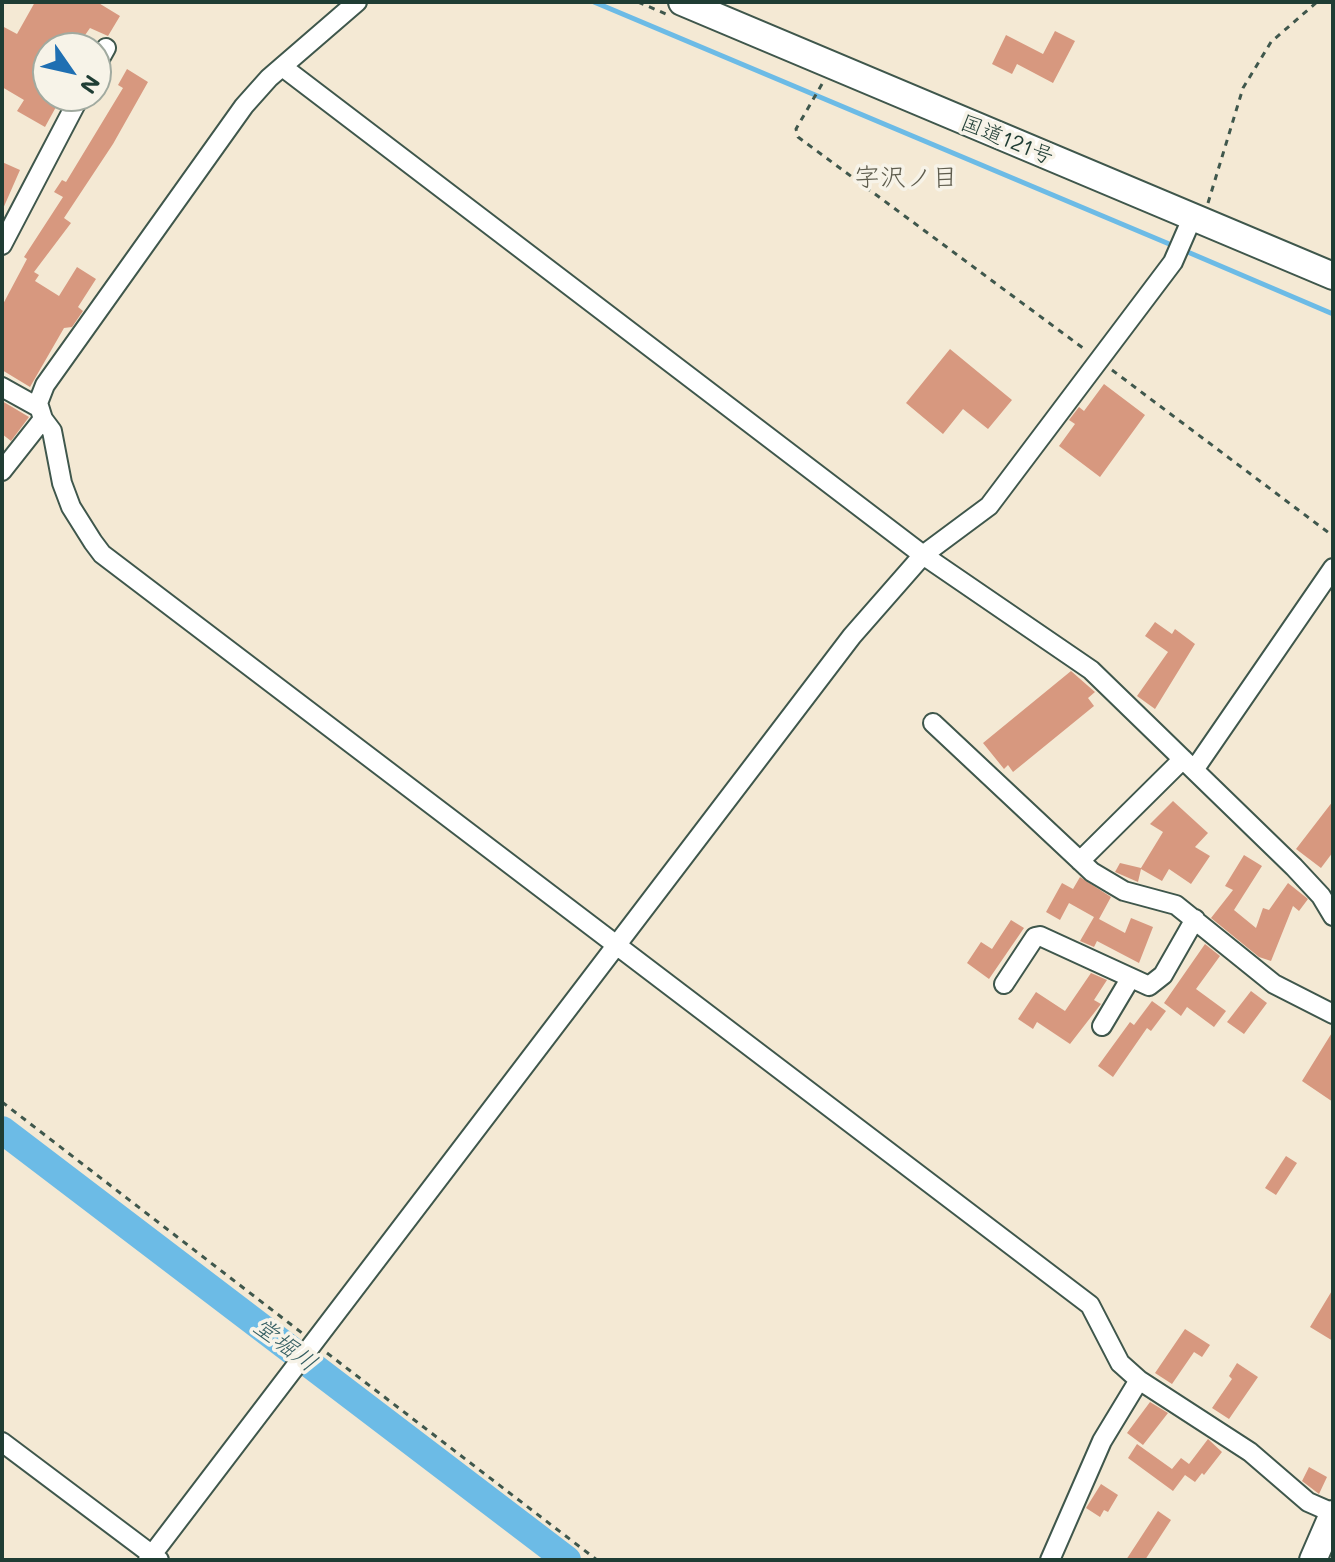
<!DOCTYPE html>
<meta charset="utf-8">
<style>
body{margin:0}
#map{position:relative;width:1335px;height:1562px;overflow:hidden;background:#f4e9d4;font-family:Mali,sans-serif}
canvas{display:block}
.frame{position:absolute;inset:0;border:4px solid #1f3d34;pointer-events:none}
.north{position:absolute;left:32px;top:32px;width:80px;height:80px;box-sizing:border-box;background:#f7f3e8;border:2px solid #a1aaa0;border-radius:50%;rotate:124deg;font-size:22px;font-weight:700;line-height:32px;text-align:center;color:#1f3d34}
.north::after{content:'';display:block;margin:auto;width:28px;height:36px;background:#1f6fb2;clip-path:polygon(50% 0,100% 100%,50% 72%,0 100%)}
</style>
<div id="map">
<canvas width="1335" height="1562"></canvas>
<div class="frame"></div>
<div class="north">N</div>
</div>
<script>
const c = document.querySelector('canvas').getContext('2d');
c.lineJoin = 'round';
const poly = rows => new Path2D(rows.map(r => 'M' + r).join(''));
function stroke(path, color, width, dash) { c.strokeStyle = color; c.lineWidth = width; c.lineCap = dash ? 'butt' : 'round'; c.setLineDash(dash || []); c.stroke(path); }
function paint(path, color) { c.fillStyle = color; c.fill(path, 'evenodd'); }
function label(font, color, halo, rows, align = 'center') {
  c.font = font + ' Mali,"Klee One",sans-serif'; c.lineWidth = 7; c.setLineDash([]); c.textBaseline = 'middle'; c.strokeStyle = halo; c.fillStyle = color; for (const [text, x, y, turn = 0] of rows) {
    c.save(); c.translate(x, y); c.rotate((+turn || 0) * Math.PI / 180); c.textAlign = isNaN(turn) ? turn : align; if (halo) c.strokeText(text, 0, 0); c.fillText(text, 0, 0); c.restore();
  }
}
const stream = poly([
 [594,2,1174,246],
 [1183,250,1333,314]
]);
const river = poly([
 [2,1130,567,1560]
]);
const building = poly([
 [35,2,97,2,120,16,108,36,90,28,76,48,48,48,48,96,62,96,45,127,17,111,24,100,2,87,2,26,17,34],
 [1055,31,1075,41,1053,83,1017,64,1012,74,992,64,1006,35,1043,54],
 [127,69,148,82,113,144,64,218,71,223,34,272,39,275,35,281,59,296,77,267,96,279,78,307,83,311,72,327,64,328,30,387,2,370,2,306,27,259,24,257,63,197,54,192,62,180,66,182,123,88,118,85],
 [2,162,20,170,2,211],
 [950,349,1012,400,988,429,963,409,943,434,906,403],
 [1104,384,1145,415,1100,477,1059,446,1075,424,1069,420,1079,407,1084,411],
 [2,401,29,417,11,441,2,434],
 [1155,622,1172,634,1175,629,1195,644,1155,709,1137,696,1168,652,1145,636],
 [1071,671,1095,692,1088,698,1094,706,1013,772,1008,765,1004,769,983,743],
 [1173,801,1208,833,1195,847,1210,856,1191,884,1169,869,1162,881,1141,869,1138,882,1115,872,1120,863,1141,868,1163,832,1150,824],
 [1333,801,1333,852,1321,868,1296,849],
 [1244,855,1262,866,1234,910,1256,928,1263,908,1269,910,1288,883,1308,899,1299,911,1293,906,1271,961,1259,957,1211,918,1233,890,1225,886],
 [1080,877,1111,897,1099,919,1125,933,1131,918,1153,927,1139,963,1097,941,1094,947,1080,941,1094,917,1069,903,1060,920,1046,912,1062,883,1073,889],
 [1011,920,1024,928,989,979,967,963,981,942,992,949],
 [1205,944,1220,956,1196,989,1226,1011,1214,1027,1187,1007,1181,1016,1164,1003],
 [1091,973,1107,980,1094,1000,1101,1004,1070,1044,1037,1022,1033,1029,1018,1019,1036,992,1065,1011],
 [1251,991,1267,1003,1244,1034,1227,1022],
 [1152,1001,1166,1011,1151,1031,1147,1028,1113,1077,1098,1066,1130,1022,1134,1025],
 [1333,1031,1333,1102,1302,1081],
 [1286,1156,1297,1163,1276,1195,1265,1188],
 [1333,1289,1333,1341,1310,1327],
 [1185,1329,1210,1345,1202,1357,1194,1352,1172,1384,1155,1373],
 [1237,1363,1258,1377,1229,1419,1212,1408,1232,1379,1229,1376],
 [1150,1402,1168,1413,1143,1445,1127,1433],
 [1208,1439,1222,1452,1204,1475,1202,1473,1195,1482,1185,1475,1173,1491,1128,1458,1137,1444,1172,1469,1181,1458,1189,1464],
 [1309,1467,1327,1477,1319,1494,1302,1481],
 [1101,1484,1118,1495,1108,1512,1104,1510,1100,1517,1086,1508],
 [1158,1511,1171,1520,1145,1560,1126,1560]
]);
const path = poly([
 [638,2,666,14],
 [822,84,796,129,798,137,1087,351],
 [1208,203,1243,88,1271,42,1317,2],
 [1112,370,1333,536],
 [2,1102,302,1333],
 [327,1353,597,1560]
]);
const minor = poly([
 [357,2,269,78,244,106,45,385,38,403,43,419,52,431,62,483,71,507,93,542,102,554,1090,1305,1120,1363,1139,1380,1250,1452,1308,1502,1333,1513],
 [96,66,106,48],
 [284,68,923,555,1091,670,1294,867,1321,896,1333,916],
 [2,245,80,96],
 [2,387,36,406,38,403],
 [2,471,43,419],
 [933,723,1092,872,1124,891,1176,905,1274,984,1333,1014],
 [1194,770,1333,568],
 [1080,861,1183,759],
 [1004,984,1035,937,1040,936,1149,986,1163,975,1195,919],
 [1102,1026,1130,979],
 [2,1442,159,1560],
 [148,1560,852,636,923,555,989,506,1173,262,1193,216],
 [1050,1560,1102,1441,1139,1380]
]);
const highway = poly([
 [682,2,1333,276],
 [1313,1560,1333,1514]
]);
const streetNames = [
 ["国道121号",1007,140,22]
];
const waterNames = [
 ["堂堀川",285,1345,37]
];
const quarterNames = [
 ["字沢ノ目",906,178]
];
stroke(stream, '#6cbbe6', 5);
stroke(river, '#6cbbe6', 28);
paint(building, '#d7987f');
stroke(minor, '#3f574c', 22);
stroke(highway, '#3f574c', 30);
stroke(path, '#3f574c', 3, [6, 6]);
stroke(minor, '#fff', 18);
stroke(highway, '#fff', 26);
label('22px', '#1f3d34', '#f7f3e8', streetNames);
label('italic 24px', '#325c60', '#f7f3e8', waterNames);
label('26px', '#5f5d4e', '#f7f3e8', quarterNames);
</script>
